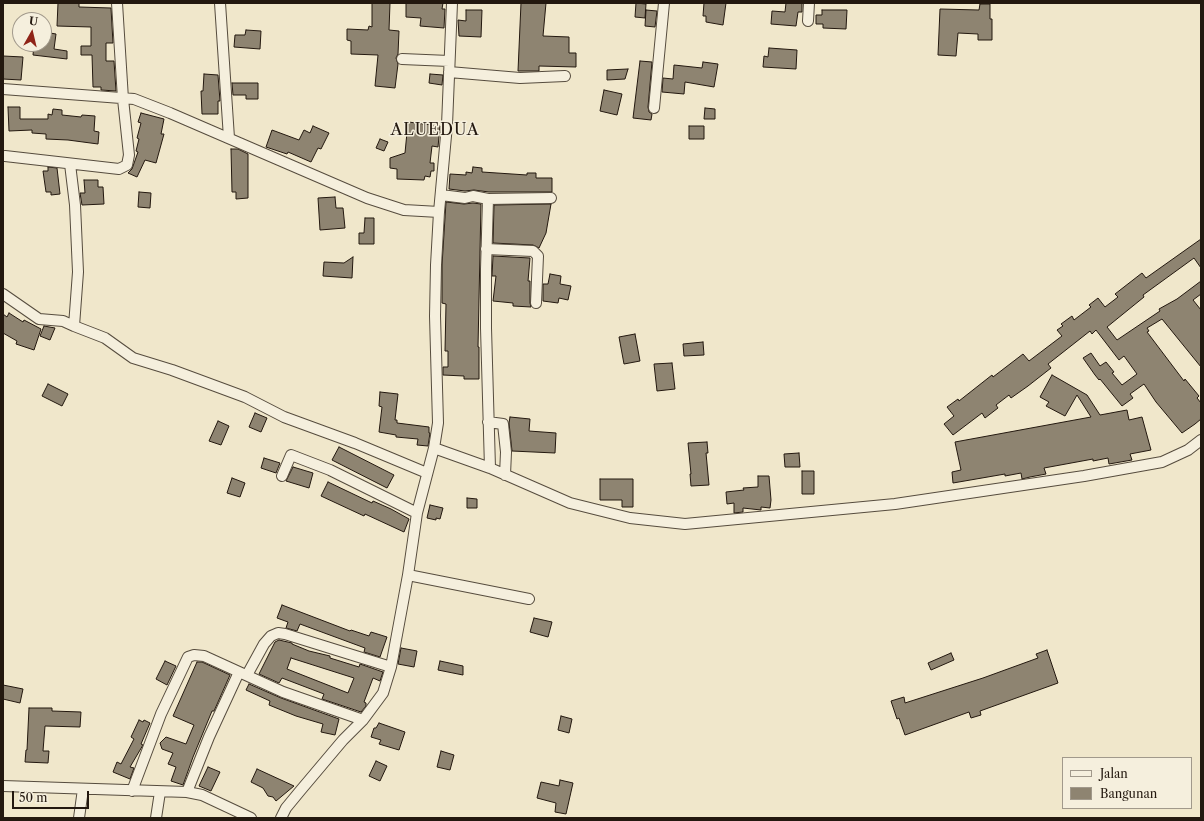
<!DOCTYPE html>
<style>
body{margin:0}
#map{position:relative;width:1204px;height:821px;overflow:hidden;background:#f0e7cb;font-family:"Libre Caslon Text",serif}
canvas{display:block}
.frame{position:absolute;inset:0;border:4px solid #23180f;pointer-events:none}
.legend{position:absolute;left:1062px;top:757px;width:130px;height:52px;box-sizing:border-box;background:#f5efdd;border:1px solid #a1998b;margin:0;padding:5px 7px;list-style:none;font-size:12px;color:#23180f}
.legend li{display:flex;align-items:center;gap:8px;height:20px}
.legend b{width:20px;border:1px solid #a1998b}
.north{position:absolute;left:12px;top:12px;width:40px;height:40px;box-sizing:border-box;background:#f5efdd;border:1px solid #a1998b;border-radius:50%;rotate:8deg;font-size:11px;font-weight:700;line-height:16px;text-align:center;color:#23180f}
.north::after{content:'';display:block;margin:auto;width:14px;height:18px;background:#8f2418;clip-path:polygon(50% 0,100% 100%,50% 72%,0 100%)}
.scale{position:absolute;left:12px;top:791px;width:77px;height:18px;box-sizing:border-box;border:2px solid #23180f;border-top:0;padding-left:5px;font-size:12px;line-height:14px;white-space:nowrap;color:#23180f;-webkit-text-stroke:3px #f5efdd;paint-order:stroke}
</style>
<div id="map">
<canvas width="1204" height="821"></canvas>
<div class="frame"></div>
<ul class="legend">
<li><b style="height:5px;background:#f5efdd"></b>Jalan</li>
<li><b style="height:11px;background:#8e8471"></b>Bangunan</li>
</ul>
<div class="north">U</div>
<div class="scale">50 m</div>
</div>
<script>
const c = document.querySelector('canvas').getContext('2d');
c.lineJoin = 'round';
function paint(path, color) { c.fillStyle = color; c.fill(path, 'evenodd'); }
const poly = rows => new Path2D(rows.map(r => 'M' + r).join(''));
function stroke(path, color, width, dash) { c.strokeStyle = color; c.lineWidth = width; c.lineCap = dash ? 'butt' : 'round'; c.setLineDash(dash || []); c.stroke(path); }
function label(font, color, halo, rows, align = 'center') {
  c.font = font + ' "Libre Caslon Text",serif'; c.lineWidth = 3; c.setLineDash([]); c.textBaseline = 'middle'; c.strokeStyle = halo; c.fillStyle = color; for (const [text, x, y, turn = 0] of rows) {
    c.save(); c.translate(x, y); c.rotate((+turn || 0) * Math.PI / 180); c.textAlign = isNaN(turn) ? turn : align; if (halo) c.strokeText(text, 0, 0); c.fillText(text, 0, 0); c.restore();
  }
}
const building = poly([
 [58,3,79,3,79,7,111,8,113,43,106,43,106,61,114,61,116,91,101,90,101,87,93,87,92,55,81,55,81,46,91,46,91,27,57,26,58,3],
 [372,3,390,3,389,30,399,31,398,54,396,58,398,64,395,88,375,86,378,55,351,54,351,41,347,40,347,29,368,30,369,26,372,27,372,3],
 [406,3,443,3,442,9,445,9,444,28,420,26,421,18,406,17,406,3],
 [521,3,546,3,543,36,569,37,569,53,576,53,576,67,539,66,539,71,518,71,521,3],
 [636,3,646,4,645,18,635,17,636,3],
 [704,3,726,3,723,25,706,22,706,16,703,16,704,3],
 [786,3,802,3,802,12,798,12,796,26,771,24,772,11,785,12,786,3],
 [980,4,990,4,990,19,992,19,992,40,978,40,978,34,958,33,956,56,938,55,940,9,979,10,980,4],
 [466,10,482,10,481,37,459,36,458,20,466,21,466,10],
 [646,10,657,11,655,27,645,26,646,10],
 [822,10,847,10,846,29,823,28,823,24,816,24,816,15,822,15,822,10],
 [246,30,261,31,260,49,234,47,235,35,245,35,246,30],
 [44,32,56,34,54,49,67,51,67,59,33,55,34,44,44,44,44,32],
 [769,48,797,50,796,69,763,67,764,56,768,57,769,48],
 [3,56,23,57,21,80,3,79,3,56],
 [640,61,652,62,648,107,649,112,652,114,651,120,633,118,640,61],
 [703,62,718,64,714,87,685,82,684,94,662,92,663,78,673,79,674,65,702,68,703,62],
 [628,69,625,79,607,80,607,70,628,69],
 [204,74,218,75,220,101,218,101,218,114,202,114,201,91,203,91,204,74],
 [430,74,443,75,442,85,429,83,430,74],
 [232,83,258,83,258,99,246,99,246,95,233,95,232,83],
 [604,90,622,94,617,115,600,111,604,90],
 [8,107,20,107,20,119,48,119,48,114,52,115,53,109,62,110,62,115,81,117,82,115,95,116,94,131,99,132,98,144,68,140,46,139,46,134,32,133,32,130,9,131,8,107],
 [705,108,715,109,715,119,704,119,705,108],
 [141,113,164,119,161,134,164,134,156,163,145,160,137,177,128,173,132,169,138,152,136,151,139,139,137,138,141,123,138,122,141,113],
 [408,122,440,126,438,147,432,146,430,163,434,163,434,171,431,171,430,177,425,176,424,180,397,179,397,169,390,168,390,158,405,153,408,122],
 [313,126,329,133,321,149,318,148,311,162,288,152,287,154,266,147,272,130,299,140,304,130,310,133,313,126],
 [689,126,704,126,704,139,689,139,689,126],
 [380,139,388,142,384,151,376,148,380,139],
 [231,149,238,149,248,154,248,198,236,199,236,192,232,192,231,149],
 [48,167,57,168,60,194,51,195,51,192,46,192,43,171,48,171,48,167],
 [473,167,482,168,482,172,527,175,527,173,536,173,536,178,552,178,552,192,489,192,474,190,465,191,449,189,450,174,466,175,466,172,472,173,473,167],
 [84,180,98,180,98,187,103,187,104,204,82,205,80,193,85,193,84,180],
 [139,192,151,193,150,208,138,207,139,192],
 [335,197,336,208,343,208,345,228,320,230,318,198,335,197],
 [446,202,464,204,473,203,481,204,478,347,479,347,479,379,464,379,464,376,443,375,443,367,448,367,448,351,445,351,446,304,442,303,442,265,446,202],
 [551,204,546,233,539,248,533,245,493,243,494,205,551,204],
 [365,218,374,218,374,244,359,244,359,233,364,233,365,218],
 [1201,239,1201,268,1194,258,1143,295,1144,297,1107,327,1117,340,1160,311,1159,309,1177,299,1201,281,1201,294,1193,300,1201,310,1201,367,1162,319,1147,328,1149,331,1147,332,1184,381,1185,379,1199,396,1197,398,1201,403,1201,419,1195,424,1182,433,1156,402,1144,384,1130,394,1133,398,1122,406,1100,379,1099,380,1095,375,1083,358,1091,353,1100,366,1106,362,1114,372,1112,373,1122,385,1137,374,1124,356,1119,360,1096,330,1092,334,1090,331,1048,364,1051,368,1028,386,1011,398,1009,395,996,405,998,408,985,418,982,413,953,435,944,424,954,416,947,407,958,399,959,401,992,375,993,377,1023,354,1029,361,1062,336,1057,330,1063,326,1061,324,1072,316,1074,320,1091,307,1089,305,1098,298,1105,307,1118,297,1115,294,1142,273,1146,278,1201,239],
 [493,256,530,258,528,281,530,281,530,303,531,307,513,306,513,303,493,301,496,276,492,276,493,256],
 [353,257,352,278,323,276,324,262,344,263,353,257],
 [550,274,561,276,560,284,571,286,568,300,559,298,558,303,543,301,543,284,548,284,550,274],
 [9,313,23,322,24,320,41,329,34,350,16,344,17,341,3,333,3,314,7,317,9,313],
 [44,326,55,328,50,340,40,336,44,326],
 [635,334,640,361,624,364,619,337,635,334],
 [703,342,704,355,684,356,683,344,703,342],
 [672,363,675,389,657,391,654,364,672,363],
 [1052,375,1087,395,1100,415,1127,410,1129,420,1142,417,1151,450,1130,454,1132,460,1109,464,1108,458,1093,461,1093,459,1044,468,1046,474,1030,477,1022,479,1021,473,1005,476,1005,474,953,483,952,472,961,470,955,442,1091,417,1077,395,1065,416,1046,406,1049,402,1040,397,1052,375],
 [48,384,68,394,62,406,42,396,48,384],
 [380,392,398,394,395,420,397,420,397,423,429,427,429,433,430,433,428,446,417,445,418,439,396,437,396,435,379,432,382,407,379,406,380,392],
 [255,413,267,418,261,432,249,427,255,413],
 [510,417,530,419,529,431,556,433,555,453,512,451,509,423,510,417],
 [218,421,229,426,221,445,209,441,218,421],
 [707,442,708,453,706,453,709,485,691,486,690,474,691,474,688,443,707,442],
 [339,447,394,475,387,488,332,460,339,447],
 [799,453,800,467,785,467,784,454,799,453],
 [264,458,280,463,276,473,261,468,264,458],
 [293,467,313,473,309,488,286,481,293,467],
 [802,471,814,471,814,494,802,494,802,471],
 [758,476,769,476,771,500,770,508,761,507,761,510,743,508,743,512,734,513,734,503,727,504,726,492,744,490,743,488,758,487,758,476],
 [232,478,245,483,240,497,227,493,232,478],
 [600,479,633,479,633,507,622,507,622,500,600,500,600,479],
 [328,482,372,503,373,501,391,509,409,519,404,532,365,514,364,516,321,496,328,482],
 [467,498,477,499,477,508,467,508,467,498],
 [430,505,443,508,440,519,436,518,436,520,427,518,430,505],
 [282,605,350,631,351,630,369,636,371,632,387,637,380,657,364,652,365,648,300,624,297,631,286,628,288,622,277,618,282,605],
 [534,618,552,622,548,637,530,632,534,618],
 [279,640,292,643,292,644,309,651,330,656,330,658,359,667,360,664,383,672,380,681,373,678,364,702,366,703,366,706,361,712,322,699,324,694,282,678,279,683,259,674,275,642,279,640],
 [291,658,354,678,348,693,287,669,291,658],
 [401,648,417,651,414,667,398,664,401,648],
 [1047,650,1058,683,980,711,981,715,971,718,969,712,905,735,899,718,897,719,891,701,904,697,905,703,983,678,1038,658,1036,654,1047,650],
 [951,653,954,660,931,670,928,663,951,653],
 [165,661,176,666,167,685,156,679,165,661],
 [440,661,463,666,463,675,438,670,440,661],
 [197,662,202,662,230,675,214,711,212,711,193,757,183,785,171,781,176,767,168,764,173,753,162,749,160,743,166,737,186,744,194,725,173,716,197,662],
 [249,684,281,698,339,719,335,735,321,732,323,724,296,716,269,705,270,701,246,690,249,684],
 [3,685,23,689,20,703,3,699,3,685],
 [29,708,52,708,52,711,81,712,80,727,45,726,43,751,49,751,48,763,25,762,26,750,27,750,29,708],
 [561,716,572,719,569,733,558,730,561,716],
 [139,720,143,722,144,720,150,723,141,744,143,745,130,767,134,768,130,779,113,772,117,762,121,764,134,739,131,737,139,720],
 [379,723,405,732,399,750,379,744,381,740,371,737,374,728,376,728,379,723],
 [441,751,454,755,450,770,437,767,441,751],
 [376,761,387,766,380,781,369,776,376,761],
 [208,767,220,772,211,791,199,786,208,767],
 [257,769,294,786,276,801,273,797,268,796,263,788,251,782,257,769],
 [560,780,573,783,566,814,555,812,556,803,537,798,541,782,559,786,560,780]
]);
const minor = poly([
 [220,3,229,138],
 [808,21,809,3],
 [402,59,449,61],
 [449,72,520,78,565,76],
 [3,89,134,99,170,113,367,198,404,210,439,212],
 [654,108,664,3],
 [5,156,119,169,127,165,129,155,123,99,117,3],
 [70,164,75,205,78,272,74,326],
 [441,195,465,198,473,196,488,199,486,269,486,328,490,468],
 [488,199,551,198],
 [486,249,533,251,538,256,536,303],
 [3,294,39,319,63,321,74,326,105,338,133,358,172,370,245,397,284,417,355,443,427,473],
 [488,422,503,424,506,452,505,475],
 [434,448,490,468,570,503,630,518,685,524,895,504,1084,476,1162,462,1188,450,1201,440],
 [282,476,291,455,330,470,417,513],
 [408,575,529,599],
 [247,675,264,644,271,636,278,633,285,634,391,667],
 [3,786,187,792,202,795,251,818],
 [132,791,161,714,188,657,194,655,204,656,283,692,363,720],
 [187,792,209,737,239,672],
 [79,818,83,789],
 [156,818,160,792],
 [281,818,286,808,300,791,343,740,363,720,383,693,391,667,408,575,417,513,434,448,438,423,435,316,436,265,439,212,447,125,452,3]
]);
const quarterNames = [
 ["ALUEDUA",435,130]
];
paint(building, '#8e8471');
stroke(building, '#23180f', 1);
stroke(minor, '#564c3e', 12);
stroke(minor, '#f5efdd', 10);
c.letterSpacing = '1px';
label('16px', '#23180f', '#f5efdd', quarterNames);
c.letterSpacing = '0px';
</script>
